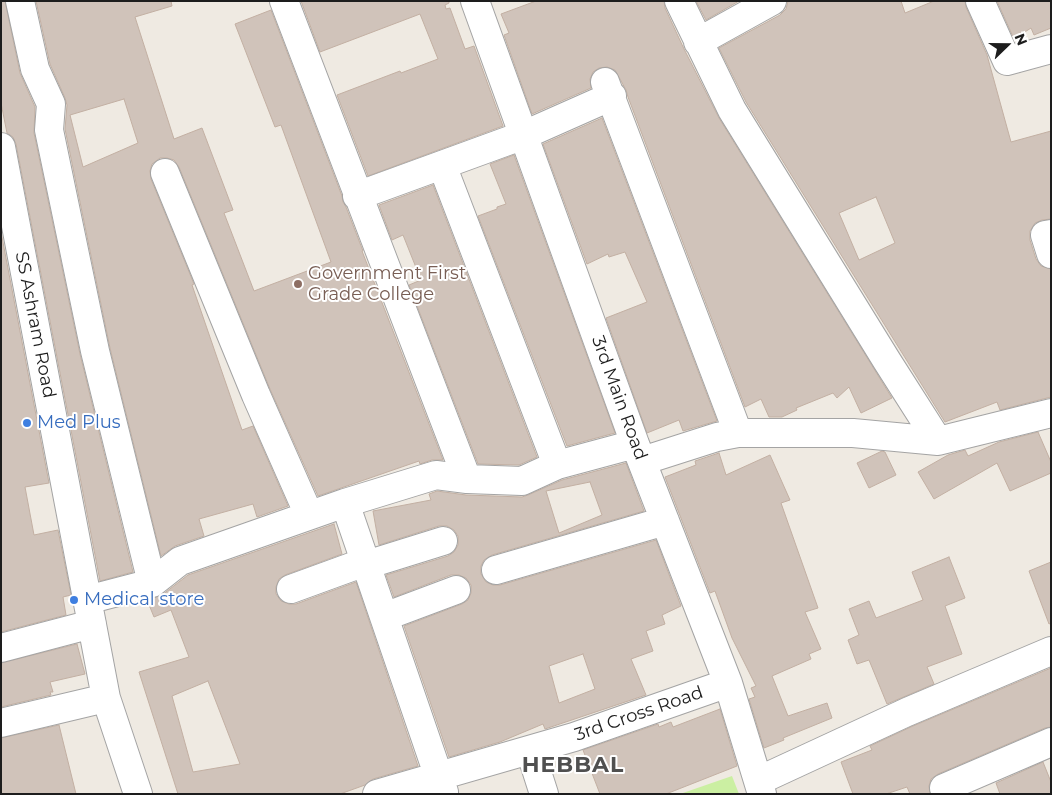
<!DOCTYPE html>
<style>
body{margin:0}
#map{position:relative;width:1052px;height:795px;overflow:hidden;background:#efeae2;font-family:Montserrat,sans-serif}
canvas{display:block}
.frame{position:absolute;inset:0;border:2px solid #1d1d1d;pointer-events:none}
.north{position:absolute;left:982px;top:20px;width:50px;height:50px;-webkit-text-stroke:4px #fff;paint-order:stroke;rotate:68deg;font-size:14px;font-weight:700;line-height:20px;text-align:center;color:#1d1d1d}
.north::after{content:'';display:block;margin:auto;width:18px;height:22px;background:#1d1d1d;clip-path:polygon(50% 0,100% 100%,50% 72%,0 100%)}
</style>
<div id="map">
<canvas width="1052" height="795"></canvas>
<div class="frame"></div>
<div class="north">N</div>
</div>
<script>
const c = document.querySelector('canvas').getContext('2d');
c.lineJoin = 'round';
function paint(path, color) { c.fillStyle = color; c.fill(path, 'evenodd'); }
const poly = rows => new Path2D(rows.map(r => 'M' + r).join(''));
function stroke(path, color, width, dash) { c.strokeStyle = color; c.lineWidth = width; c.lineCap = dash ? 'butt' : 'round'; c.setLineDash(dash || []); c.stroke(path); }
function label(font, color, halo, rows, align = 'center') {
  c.font = font + ' Montserrat,sans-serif'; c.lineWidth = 4; c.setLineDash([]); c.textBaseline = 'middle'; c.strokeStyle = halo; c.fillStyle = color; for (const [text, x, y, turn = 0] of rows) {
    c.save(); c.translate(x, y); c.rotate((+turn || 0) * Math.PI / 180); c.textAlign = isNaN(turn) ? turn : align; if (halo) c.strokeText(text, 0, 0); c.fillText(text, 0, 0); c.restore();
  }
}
const grass = poly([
 [732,776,739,794,680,794]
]);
const building = poly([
 [1,1,5,1,20,73,35,107,34,133,80,354,133,572,100,581,16,144,13,137,7,133,1,103,1,1],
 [36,1,171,1,172,6,135,17,174,139,202,128,233,210,224,213,254,291,331,262,281,125,275,127,235,24,271,10,342,196,343,202,346,207,363,251,362,251,443,460,432,460,420,464,419,461,318,496,270,389,179,167,174,160,167,158,160,158,152,164,150,171,151,179,194,284,192,285,242,430,253,426,288,506,257,517,253,504,199,519,204,536,175,546,161,556,110,348,65,129,67,105,65,98,50,64,36,1],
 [124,99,138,143,83,167,70,115,124,99],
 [301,1,449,1,449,3,445,5,446,9,450,8,465,49,474,46,503,126,368,176,337,95,400,71,401,73,438,59,420,14,320,52,301,1],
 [536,1,664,1,665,8,684,49,719,118,892,398,861,413,849,387,837,398,833,393,796,408,797,410,782,417,769,417,761,399,745,407,628,97,626,90,615,70,607,67,599,68,593,72,590,79,591,88,532,114,504,35,509,33,501,14,536,1],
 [696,1,739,1,706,20,696,1],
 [788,1,901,1,905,13,934,1,965,1,966,7,987,55,1011,142,1051,131,1051,219,1042,220,1035,223,1030,231,1030,240,1036,259,1041,266,1051,269,1051,397,1000,410,997,402,945,422,746,102,719,48,780,15,786,9,788,1],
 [876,197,895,243,859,260,839,213,876,197],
 [997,1,1051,1,1051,28,1034,35,1031,28,1014,39,997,1],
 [602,118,717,421,683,431,679,420,647,433,606,318,647,302,625,252,609,257,608,254,587,264,543,144,602,118],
 [514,155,615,433,567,446,478,216,497,209,497,207,506,204,490,164,514,155],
 [433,185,537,457,519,465,478,464,409,285,421,280,403,235,392,240,379,205,433,185],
 [1,232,49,483,25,487,34,535,58,530,71,595,63,597,66,615,1,632,1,232],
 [1038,432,1051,462,1051,473,1010,491,997,463,934,499,918,472,948,455,965,450,968,456,999,442,1038,432],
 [882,451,885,452,896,475,869,488,857,463,882,451],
 [719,453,726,475,770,455,790,500,781,503,818,608,805,612,821,649,809,654,811,659,772,676,788,716,827,703,832,718,783,738,784,740,764,748,749,699,755,697,751,688,756,686,732,638,715,591,710,593,665,477,696,465,695,461,719,453],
 [626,463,644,511,492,555,484,560,481,566,481,574,486,582,493,585,500,585,656,540,681,606,662,615,665,624,646,631,653,651,631,659,646,695,545,729,543,724,500,742,449,757,404,626,462,604,468,600,471,593,471,585,466,578,459,575,451,575,394,597,386,575,448,556,454,552,458,545,458,536,454,530,447,526,439,526,379,545,373,511,431,500,429,494,437,491,466,495,522,497,528,495,562,480,626,463],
 [590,482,602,515,559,533,546,491,590,482],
 [583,654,595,689,559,703,549,666,583,654],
 [334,524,342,554,285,575,279,579,276,587,276,594,281,601,289,604,296,604,356,582,418,766,373,779,365,785,340,794,178,794,139,672,189,657,171,610,154,617,147,600,162,595,188,575,334,524],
 [208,681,240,764,193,772,172,696,208,681],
 [949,557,965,598,945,606,962,654,927,667,934,684,887,704,869,660,857,664,848,640,859,635,849,609,869,601,876,618,923,600,912,572,949,557],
 [1051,562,1051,623,1049,624,1029,571,1051,562],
 [77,644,85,674,50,682,53,692,50,692,51,695,1,707,1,663,77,644],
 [1051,668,1051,727,1045,728,938,774,931,779,929,786,930,794,910,794,907,787,886,794,853,794,841,762,872,750,870,746,913,726,1051,668],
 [720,709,737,766,666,794,600,794,583,750,658,724,659,727,671,722,673,727,720,709],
 [59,725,76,794,1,794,1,738,59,725],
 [1043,762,1051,782,1051,794,1000,794,996,783,1043,762]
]);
const minor = poly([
 [20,1,35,69,51,104,49,130,95,351,152,583],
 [284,1,467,479],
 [475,1,635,444,728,683,762,794],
 [679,1,732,110,887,361,938,441,1051,413],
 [980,1,1007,61,1051,49],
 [698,42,772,1],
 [605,82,738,433],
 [1,147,106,698,138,794],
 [442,165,557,465],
 [165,173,256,395,309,515],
 [357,196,524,135,612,96],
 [1051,234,1045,235,1051,254],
 [642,461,717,437,738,433,853,433,938,441],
 [345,503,444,792],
 [366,565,443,541],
 [496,570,665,521],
 [291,589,365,562],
 [87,600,152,583,180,561,345,503,436,475,467,479,522,481,557,465,635,444],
 [384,617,456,590],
 [1,648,92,624],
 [1,723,106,698],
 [530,750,544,794],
 [758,781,907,712,1051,651],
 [944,788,1051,742],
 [377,794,574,737,728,683]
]);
const markers = [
 [298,284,5,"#8d6e63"],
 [27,423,5,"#3f7fe0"],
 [74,600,5,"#3f7fe0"]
];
const educationNames = [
 ["Government First",308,274],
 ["Grade College",308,295]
];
const streetNames = [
 ["SS Ashram Road",35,325,79],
 ["3rd Main Road",619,398,70],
 ["3rd Cross Road",639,714,-19]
];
const shopNames = [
 ["Med Plus",37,423],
 ["Medical store",84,600]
];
const districtNames = [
 ["HEBBAL",573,766]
];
paint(grass, '#cbefa2');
paint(building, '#d0c3ba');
stroke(building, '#c2afa2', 1);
stroke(minor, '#a4a4a4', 30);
stroke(minor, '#fff', 28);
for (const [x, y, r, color] of markers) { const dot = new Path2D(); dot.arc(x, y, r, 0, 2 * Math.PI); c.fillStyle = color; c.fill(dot); stroke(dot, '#fff', 2); }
label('18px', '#785e54', '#fff', educationNames, 'left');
label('18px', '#1d1d1d', '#fff', streetNames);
label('18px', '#366cbe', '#fff', shopNames, 'left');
c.letterSpacing = '1px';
label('bold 22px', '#505050', '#fff', districtNames);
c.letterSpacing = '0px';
</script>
